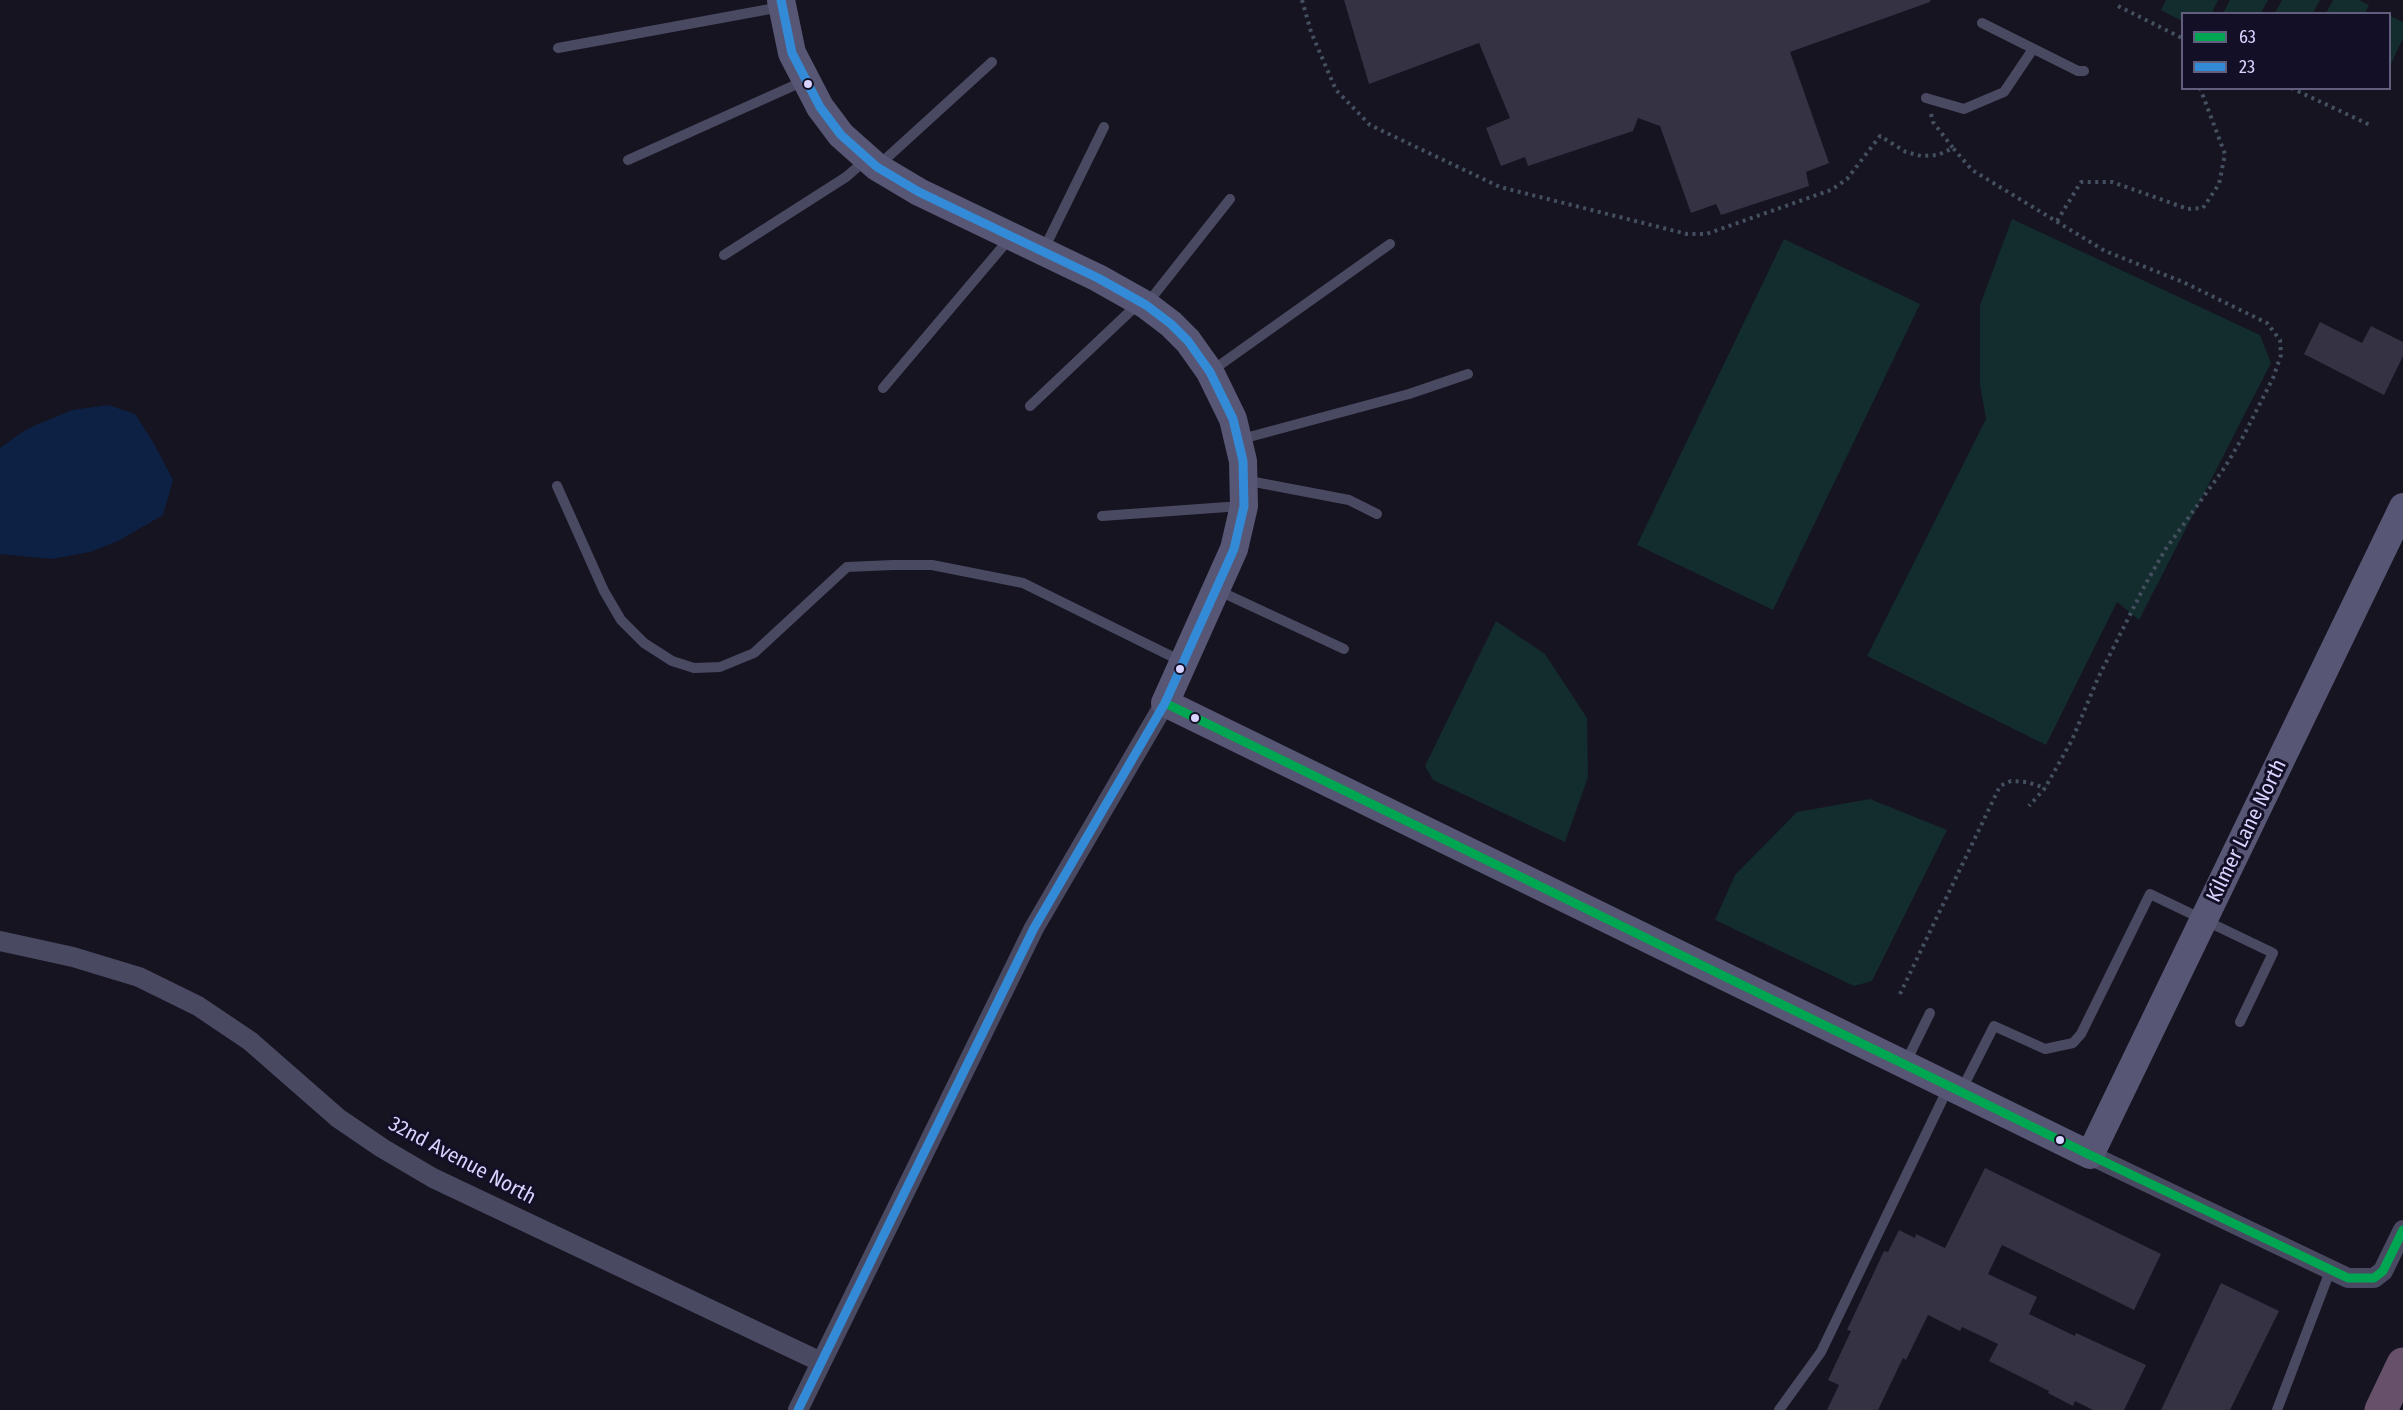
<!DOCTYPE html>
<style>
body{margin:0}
#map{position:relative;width:2403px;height:1410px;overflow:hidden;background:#161421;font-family:"Fira Sans Condensed",sans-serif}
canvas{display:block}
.legend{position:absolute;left:2181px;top:12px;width:210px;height:78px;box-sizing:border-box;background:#130f26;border:2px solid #625e7d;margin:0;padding:8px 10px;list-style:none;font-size:18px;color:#d9d4ff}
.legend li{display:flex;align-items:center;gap:12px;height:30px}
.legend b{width:30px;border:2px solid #625e7d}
</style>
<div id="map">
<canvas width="2403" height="1410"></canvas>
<ul class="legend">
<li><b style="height:8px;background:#00a651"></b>63</li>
<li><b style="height:8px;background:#338bd7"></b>23</li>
</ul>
</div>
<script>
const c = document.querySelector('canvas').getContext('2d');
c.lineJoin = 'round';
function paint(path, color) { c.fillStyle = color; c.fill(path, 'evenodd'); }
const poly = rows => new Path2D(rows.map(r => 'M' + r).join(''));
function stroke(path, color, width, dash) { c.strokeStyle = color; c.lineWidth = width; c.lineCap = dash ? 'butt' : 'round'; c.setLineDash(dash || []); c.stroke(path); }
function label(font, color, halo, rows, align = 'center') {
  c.font = font + ' "Fira Sans Condensed",sans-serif'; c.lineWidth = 6; c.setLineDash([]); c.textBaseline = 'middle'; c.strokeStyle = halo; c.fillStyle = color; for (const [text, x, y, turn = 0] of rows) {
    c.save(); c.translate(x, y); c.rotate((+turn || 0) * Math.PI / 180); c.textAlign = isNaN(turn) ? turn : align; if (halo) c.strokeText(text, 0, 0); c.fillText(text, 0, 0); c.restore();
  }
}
const green = poly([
 [2166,0,2218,0,2212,13,2182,14,2182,21,2161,10],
 [2230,0,2268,0,2261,13,2223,13],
 [2282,0,2320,0,2313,13,2275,13],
 [2333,0,2359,0,2369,5,2365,13,2326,13],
 [2390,16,2403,22,2403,38,2390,66],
 [2012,219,2260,335,2271,363,2139,620,2117,602,2046,745,1867,656,1986,419,1980,385,1980,305],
 [1784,239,1920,304,1773,610,1637,545],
 [1496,621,1545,654,1587,718,1588,777,1565,842,1433,780,1425,766],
 [1870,799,1947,830,1872,981,1854,986,1715,920,1735,875,1797,812]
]);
const water = poly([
 [108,405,135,414,153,442,173,480,163,515,118,541,90,552,52,559,0,554,0,448,27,429,72,410]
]);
const building = poly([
 [1344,0,1930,0,1930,2,1790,52,1829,163,1806,172,1809,186,1721,215,1716,204,1691,213,1660,126,1638,118,1633,131,1528,166,1525,157,1501,166,1486,128,1510,118,1479,43,1369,84],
 [2320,322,2362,343,2371,326,2403,342,2403,356,2384,395,2304,354],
 [1985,1168,2161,1254,2134,1310,2002,1245,1988,1274,2037,1297,2029,1314,2075,1336,2076,1333,2146,1365,2124,1410,2093,1410,2075,1401,2073,1406,2048,1393,2049,1391,1989,1361,1998,1344,1962,1327,1960,1331,1928,1315,1906,1360,1903,1358,1878,1410,1827,1410,1839,1385,1828,1380,1851,1331,1847,1330,1884,1251,1888,1252,1899,1230,1915,1238,1916,1234,1945,1248],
 [2221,1283,2279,1311,2230,1410,2161,1410]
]);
const path = poly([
 [1302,0,1311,32,1336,90,1370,125,1500,187,1687,234,1706,234,1831,190,1847,179,1880,136,1906,152,1921,156,1938,155,1953,148,1972,170,2105,251,2183,282,2267,323,2280,340,2281,355,2273,378,2244,435,2225,467,2165,550,2145,585,2098,678,2072,740,2045,788,2029,806],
 [2118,6,2182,38],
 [2291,88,2370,125],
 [1931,114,1933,122,1953,148],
 [2057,221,2081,182,2112,182,2188,209,2203,208,2219,184,2225,154,2200,88],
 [1900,994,2000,786,2011,781,2027,782,2045,788]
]);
const lane = poly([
 [1982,23,2078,71,2084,71],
 [558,48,781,7],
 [1926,98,1964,109,2004,92,2033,49],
 [628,160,804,81],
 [879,165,992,62],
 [1043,251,1104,127],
 [724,255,846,177,867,159],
 [1146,305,1230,199],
 [1210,372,1390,244],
 [883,388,1010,238],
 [1030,406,1140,302],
 [1238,440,1409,394,1468,374],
 [1244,480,1349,500,1377,514],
 [557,486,604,591,621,620,644,643,672,661,694,668,720,667,754,653,847,567,893,565,932,565,1023,583,1183,662],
 [1102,516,1241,506],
 [1217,590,1344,649],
 [1905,1064,1930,1013],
 [1961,1091,1994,1026,2045,1049,2073,1043,2081,1034,2150,894,2273,953,2240,1022],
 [1779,1410,1821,1352,1949,1086],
 [2277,1410,2330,1271]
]);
const street = poly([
 [0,941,73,957,139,977,198,1006,250,1041,338,1118,382,1148,433,1178,821,1362],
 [2090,1155,2348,1278,2374,1278,2383,1271,2403,1230],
 [798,1410,1034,928,1165,703]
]);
const secondary = poly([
 [781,0,792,53,820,107,841,135,877,167,919,192,1098,278,1146,305,1171,324,1188,341,1210,372,1233,419,1243,461,1244,506,1234,549,1165,703,2090,1155,2403,507]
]);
const highway = poly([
 [2381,1410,2403,1364]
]);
const bus1 = poly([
 [1165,703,2090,1155,2348,1278,2374,1278,2383,1271,2403,1230]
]);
const bus2 = poly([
 [781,0,792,53,820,107,841,135,877,167,919,192,1098,278,1146,305,1171,324,1188,341,1210,372,1233,419,1243,461,1244,506,1234,549,1165,703,1034,928,798,1410]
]);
const markers = [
 [808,84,5,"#d9d4ff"],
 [1180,669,5,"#d9d4ff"],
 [1195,718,5,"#d9d4ff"],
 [2060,1140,5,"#d9d4ff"]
];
const streetNames = [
 ["Kilmer Lane North",2247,831,-64],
 ["32nd Avenue North",462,1161,28]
];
paint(green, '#132c2d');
paint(water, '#0d2144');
paint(building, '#343243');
stroke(path, '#44505f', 4, [3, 4.5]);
stroke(lane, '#4a4962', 10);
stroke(street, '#4a4962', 20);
stroke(secondary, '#575674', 28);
stroke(highway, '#67516a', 33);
stroke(bus1, '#00a651', 9);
stroke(bus2, '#338bd7', 9);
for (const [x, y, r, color] of markers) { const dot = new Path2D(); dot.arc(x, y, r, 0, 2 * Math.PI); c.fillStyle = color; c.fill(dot); stroke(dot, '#130f26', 2); }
label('21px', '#d9d4ff', '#130f26', streetNames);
</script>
